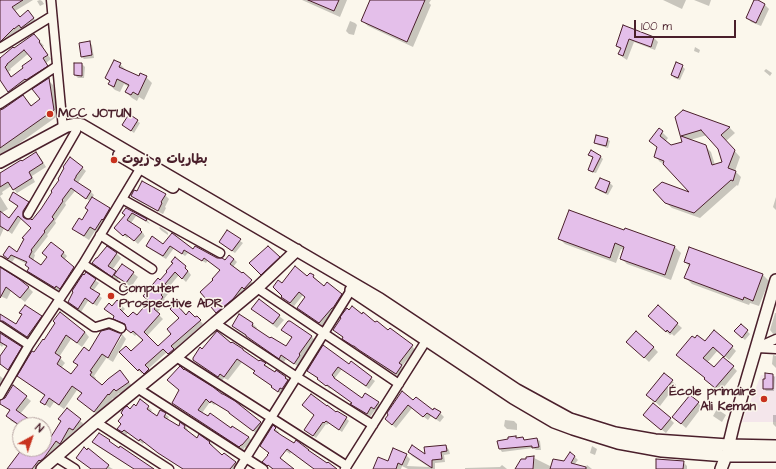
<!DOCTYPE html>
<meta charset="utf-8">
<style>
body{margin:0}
#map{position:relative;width:776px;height:469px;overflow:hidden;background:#fbf7ec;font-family:"Architects Daughter",sans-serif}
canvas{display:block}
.north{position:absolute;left:12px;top:417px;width:40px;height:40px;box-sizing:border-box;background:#fbf7ec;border:1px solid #b4a19f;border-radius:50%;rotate:40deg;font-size:11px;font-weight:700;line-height:16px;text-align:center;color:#4a1f2b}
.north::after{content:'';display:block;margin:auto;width:14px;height:18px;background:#c8321e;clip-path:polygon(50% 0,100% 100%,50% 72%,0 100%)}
.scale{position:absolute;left:634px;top:20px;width:102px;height:18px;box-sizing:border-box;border:2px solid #4a1f2b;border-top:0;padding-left:5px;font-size:12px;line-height:14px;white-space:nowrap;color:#4a1f2b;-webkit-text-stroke:3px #fbf7ec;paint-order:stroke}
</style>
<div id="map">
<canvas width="776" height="469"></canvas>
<div class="north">N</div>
<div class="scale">100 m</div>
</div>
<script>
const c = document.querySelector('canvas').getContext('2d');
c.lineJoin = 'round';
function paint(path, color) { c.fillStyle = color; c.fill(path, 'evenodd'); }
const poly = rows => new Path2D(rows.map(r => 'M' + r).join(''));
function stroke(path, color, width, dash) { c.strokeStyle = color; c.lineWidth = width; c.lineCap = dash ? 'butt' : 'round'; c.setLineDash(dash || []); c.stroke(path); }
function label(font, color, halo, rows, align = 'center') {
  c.font = font + ' "Architects Daughter","Playpen Sans Arabic",sans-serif'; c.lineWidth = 3; c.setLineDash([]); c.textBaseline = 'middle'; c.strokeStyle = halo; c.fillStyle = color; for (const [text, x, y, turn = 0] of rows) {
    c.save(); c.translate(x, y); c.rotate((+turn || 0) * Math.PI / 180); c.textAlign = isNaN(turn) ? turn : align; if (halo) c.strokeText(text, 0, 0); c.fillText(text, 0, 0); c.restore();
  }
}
const built = poly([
 [761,375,776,376,776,422,742,422]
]);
const shadow = poly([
 [4,0,33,0,15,11,20,18,31,15,37,22,26,31,23,28,18,32,18,31,5,44,0,45,0,2],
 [40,0,42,1,44,4,40,6,37,1],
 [302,0,347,0,340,17],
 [371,0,431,0,429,3,431,5,413,47,368,26,362,21],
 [663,0,686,0,682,9],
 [694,0,711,0,709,6],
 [756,0,765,5,769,9,761,26,751,22,747,17],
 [350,21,355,23,357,25,354,35,349,34,346,31],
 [624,27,654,38,658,42,655,50,634,42,627,60,624,58,619,54,621,50,617,46],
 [38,39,44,46,42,47,51,59,46,63,51,70,13,95,9,91,0,78,0,57,1,58],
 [29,53,34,59,25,69,12,77,8,72,11,70,10,69],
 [89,42,92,45,94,58,84,59,82,57],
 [695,47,700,50,699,53,694,51],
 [82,64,85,67,84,78,78,78,75,75],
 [120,64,126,70,125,71,139,78,146,77,152,83,144,100,139,97,137,101,132,98,126,92,129,87,124,84,120,92,115,90,109,84,110,82,106,78],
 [682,66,685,69,680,80,674,78,672,75],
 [766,69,772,73,770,76,764,71],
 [48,80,53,85,59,115,0,157,0,110,3,110,23,96,32,106,41,100],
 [683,111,730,128,735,133,726,141,740,157,735,171,741,177,738,186,737,185,700,218,672,208,665,202,692,194,665,164,660,162,655,156,658,148,659,129,668,138,665,142,671,147,684,143,676,117],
 [707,135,719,149,724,163,715,165,711,152,705,146,690,140],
 [137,121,140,123,134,133,123,125],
 [607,139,610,141,608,148,598,145,595,142],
 [36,154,40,157,46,167,32,176,35,182,17,193,11,186,2,192,3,194,0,196,0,174],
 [589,154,600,156,603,159,596,173,591,172,589,169,593,158],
 [71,158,86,171,79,181,78,183,91,192,94,195,92,198,109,209,114,214,100,234,95,231,89,240,78,233,73,228,82,221,89,211,86,208,90,201,75,191,65,203,66,205,55,221,56,223,47,235,48,236,34,254,35,255,33,261,41,267,63,252,67,256,64,260,77,271,64,292,60,289,58,291,31,274,28,271,30,268,27,264,15,258,12,262,4,255,17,253,32,228,22,218,12,234,4,228,0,237,0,196,8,209,1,213,9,219,19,207,10,200,28,203,31,206,26,215,26,220,33,221,42,210,60,180],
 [601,179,610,183,613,186,608,195,599,191,597,188],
 [132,195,165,195,169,199,165,207,166,208,163,214,136,200],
 [776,197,776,210,773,207],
 [127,209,147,220,150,224,136,216,131,223,144,234,144,235,145,236,138,244,129,236,127,238,119,232,126,215],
 [160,227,166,231,168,233,168,235,162,231,159,228],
 [626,229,675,247,681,253,671,280,627,264,621,258,624,250,621,249,616,263,565,244,559,238,625,232],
 [227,232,243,243,235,253,223,245],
 [172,234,194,250,225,262,234,259,237,262,233,267,254,284,248,291,246,289,236,302,220,316,217,312,214,280,221,271,208,260,206,263,188,253,185,256,174,248,166,259,150,249,147,246,163,245],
 [268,247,283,262,266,278,251,263],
 [117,254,121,258,112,270,116,273,133,273,138,277,131,287,119,278,117,280,98,268,94,263],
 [685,262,763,275,769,281,759,306,750,303,749,305,692,284,686,278,690,267],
 [185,267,191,275,186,282,179,275,168,288,171,290,164,299,166,301,157,313,163,319,147,336,158,348,173,334,186,316,195,319,197,317,203,324,174,350,177,353,172,357,167,352,148,369,152,373,148,377,143,372,142,374,121,352,131,352,144,340,137,334,135,336,127,329,127,326,118,322,114,318,115,317,109,312,117,301,125,309,122,312,129,318,137,317,150,302,160,281,168,272],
 [0,269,28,287,33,292,25,302,11,291,7,299,0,296],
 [86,274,99,283,93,291,102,298,97,306,88,301,81,312,69,302],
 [313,276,317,280,316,281,324,287,341,295,345,298,323,326,302,312,298,308,306,297,303,295,294,306,282,297,282,284],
 [259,300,284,320,277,328,257,313],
 [658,307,682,328,674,336,672,334,670,335,653,320],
 [775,313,776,313,776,335,774,335,770,330],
 [0,315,16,325,41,316,46,321,33,342,9,326,3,326,0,328],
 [239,316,253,324,257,328,256,330,270,339,286,347,292,338,283,330,312,337,316,341,302,359,304,360,299,367,286,359,284,362,237,330,233,326],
 [56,323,85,332,89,337,82,347,71,339,59,357,65,363,61,368,72,375,78,366,75,362,119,334,122,334,126,339,113,362,108,359,122,336,120,336,105,360,94,376,96,378,95,380,103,387,120,371,133,387,122,395,119,393,114,399,113,398,99,416,83,403,82,394,77,390,64,409,54,402,50,408,42,402,45,396,23,380,19,376,34,354,44,341],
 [741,325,750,334,745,340,735,331],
 [388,331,412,346,415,350,402,366,404,369,399,377,364,354,358,348,357,349,346,342,343,338,344,338,337,333],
 [0,334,21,348,26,353,14,374,0,364,0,358,7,347,3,345,2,347,0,345],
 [705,343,732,347,736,351,729,360,718,350,707,363,714,369,733,367,737,371,720,392,710,383,706,379,682,359],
 [231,345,260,363,265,364,269,368,268,369,286,377,290,381,282,395,277,391,273,387,259,377,255,373,255,372,242,362,228,380,224,378,222,381,198,364,194,360,202,350],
 [632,346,653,347,658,352,649,362],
 [773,355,776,356,776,368,772,364],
 [351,363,375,381,369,389,342,369,334,379,362,399,378,402,381,406,378,412,375,410,370,417,355,407,352,404,352,403,331,388,330,389,308,371,349,365],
 [772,375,775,377,774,391,766,391,764,388,766,380],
 [0,376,6,381,0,392],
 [169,379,260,422,263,426,257,434,231,413,215,404,214,405,210,402,202,413,231,429,249,437,252,441,246,448,245,447,243,450,176,406,173,403,181,391],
 [672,381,676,385,660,406,652,399],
 [402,392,414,401,433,411,440,413,444,417,440,422,431,416,428,420,412,408,396,428,390,423],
 [26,397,31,401,20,414,35,425,20,425,20,426,11,421,7,416,10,411,6,408,1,404],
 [141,401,152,410,150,413,157,417,165,414,169,417,167,420,179,427,185,426,188,430,187,432,197,439,199,436,210,442,213,446,212,447,223,456,235,462,238,466,236,469,183,469,163,456,144,442,143,444,128,433,126,435,118,429,131,410,136,407],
 [698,403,702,407,686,428,678,421],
 [717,409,726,415,722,422,713,416],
 [67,410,85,425,78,434,74,432,65,447,60,445,48,463,40,469,9,469,24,449,44,449,44,438,49,442],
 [336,413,346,418,349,421,342,432,329,423,327,425,326,424,316,438,305,430],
 [773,415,776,415,776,427,773,424],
 [648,419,670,419,674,423,666,433],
 [505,420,514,421,517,424,517,430,507,429,504,426],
 [273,427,279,432,278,434,280,436,308,450,335,469,314,469,291,452,290,454,282,448,277,455,293,469,274,469,272,468,272,469,267,465,270,454,261,446],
 [99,434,113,444,150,468,151,467,155,469,134,469,97,446,93,442],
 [523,438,525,440,537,439,540,441,541,450,536,450,533,448,502,452,500,449,517,439],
 [446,446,449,450,450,454,444,455,445,462,435,463,435,469,408,469,402,466,401,469,374,469,406,455,410,459,407,466,429,467,412,456,409,452,426,456],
 [592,446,597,449,595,455,590,453],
 [88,450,111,468,113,469,91,469,87,451],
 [532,457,552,467,564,462,575,457,578,460,574,465,585,468,587,465,592,469,516,469,527,460],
 [683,462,687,466,687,469,657,469],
 [502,465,507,469,511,469,465,469,465,468,500,467]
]);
const building = poly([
 [0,0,23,0,12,7,20,17,28,10,34,18,21,28,19,25,14,29,14,28,0,42,0,0],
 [308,0,339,0,334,11,308,0],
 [370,0,425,0,407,42,361,21,370,0],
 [754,0,758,0,765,4,756,23,746,18,754,0],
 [623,25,654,37,651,47,629,39,623,56,618,54,621,48,616,46,623,25],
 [34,34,40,41,39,42,48,55,43,58,48,66,26,80,25,79,8,92,0,80,0,58,13,47,14,48,34,34],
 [24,50,32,59,22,66,23,68,11,77,5,67,7,65,7,64,24,50],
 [90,41,92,55,81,57,79,43,90,41],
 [114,60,121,63,119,67,139,76,140,73,147,76,138,95,133,92,131,95,125,92,129,85,117,79,114,87,108,84,110,81,105,78,114,60],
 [676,62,683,65,678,78,671,75,676,62],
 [74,63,82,63,82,76,74,75,74,63],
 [49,78,54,110,0,148,0,110,3,109,23,95,31,106,40,99,32,89,49,78],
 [683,110,730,127,721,135,735,150,728,168,736,171,733,181,731,180,694,213,665,203,653,190,662,182,689,192,663,164,664,161,654,157,657,147,649,141,659,128,663,131,660,136,671,145,682,142,675,117,683,110],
 [701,130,718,149,722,162,712,165,706,145,681,136,701,130],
 [129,114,138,120,131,131,122,125,129,114],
 [596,135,608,138,606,146,594,143,596,135],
 [591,150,601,156,593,172,588,170,593,157,588,155,591,150],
 [36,152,43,163,29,172,32,178,13,190,8,182,0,187,0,173,21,160,22,161,36,152],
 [70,157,83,167,76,176,76,177,74,180,91,191,86,199,71,188,62,200,63,201,52,217,54,219,44,231,45,232,31,250,32,251,29,257,41,265,47,257,42,253,51,242,64,252,61,256,74,267,60,289,56,286,55,288,27,271,29,268,25,265,27,262,11,255,8,259,3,255,9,246,17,252,24,239,22,238,31,228,30,227,18,216,8,231,0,226,0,211,9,218,18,206,9,200,13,192,29,202,23,211,23,217,26,219,31,219,32,220,41,209,52,192,51,191,59,180,58,179,64,168,63,167,70,157],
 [600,178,610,182,606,193,595,188,600,178],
 [142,181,166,194,161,202,162,203,158,211,131,196,134,190,137,191,142,181],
 [92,197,110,208,103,220,102,219,95,230,90,227,84,236,72,229,79,218,82,220,88,210,85,208,92,197],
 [126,208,147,219,146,221,132,213,127,220,141,229,140,230,142,232,134,241,125,234,123,236,114,228,125,215,122,213,126,208],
 [569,210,624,230,625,228,675,246,665,275,620,259,624,247,615,243,610,258,558,239,569,210],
 [227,230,241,239,232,251,219,242,227,230],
 [172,233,193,249,195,246,217,258,222,258,225,260,229,255,234,259,230,264,242,273,243,272,252,280,244,289,242,287,233,299,216,313,205,300,206,299,200,292,213,280,212,279,220,270,204,258,202,261,184,250,182,254,170,246,163,256,146,246,152,236,163,244,172,233],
 [107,246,117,253,108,266,116,271,112,277,92,263,96,258,97,258,107,246],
 [268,246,280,257,261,275,249,263,268,246],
 [689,247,763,274,753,301,744,297,743,300,684,278,690,264,684,262,689,247],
 [175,257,186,266,185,268,188,271,182,279,175,272,165,284,168,286,161,295,163,297,154,309,160,314,144,332,158,346,171,334,167,329,179,318,170,309,175,303,186,315,189,311,195,317,197,316,201,320,171,346,174,349,168,354,163,349,145,365,149,369,144,374,139,369,138,371,119,352,126,346,131,351,143,340,133,331,131,333,126,329,125,324,113,319,114,316,104,309,109,303,112,306,117,300,122,304,119,308,128,317,133,312,137,315,149,301,143,296,158,278,160,280,167,272,166,271,173,263,171,262,175,257],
 [122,264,134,272,126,283,114,275,122,264],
 [295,266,307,276,310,273,314,275,313,277,324,286,327,282,342,294,333,308,332,308,319,323,297,308,305,297,299,292,290,303,281,297,282,296,273,287,278,280,282,283,295,266],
 [0,267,19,279,29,287,20,298,6,287,0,298,0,267],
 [86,272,96,279,90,288,100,294,93,304,85,298,78,309,68,302,73,292,72,291,83,274,84,275,86,272],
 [259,299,280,315,273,324,251,309,259,299],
 [25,305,42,316,27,337,3,321,0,321,0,314,16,324,22,314,19,313,25,305],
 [658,305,678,323,670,333,667,330,666,332,648,316,658,305],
 [352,306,362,314,363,312,375,322,377,321,388,330,390,328,413,345,399,363,402,365,396,374,359,350,354,346,353,346,342,339,343,337,333,330,341,318,340,317,347,308,349,310,352,306],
 [60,312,85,332,77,343,66,335,55,353,61,357,57,364,71,374,78,365,73,362,84,347,89,351,101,331,109,329,119,333,122,333,108,358,102,354,90,371,92,372,90,375,102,385,108,379,120,370,129,382,116,391,114,389,109,395,108,394,94,412,77,399,82,393,72,386,59,405,49,398,45,405,40,402,45,395,17,376,32,351,34,352,43,339,44,340,55,323,53,321,60,312],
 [239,314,253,323,252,326,270,338,271,337,286,346,292,337,281,330,288,321,290,321,312,336,299,354,300,355,294,364,281,355,279,359,246,336,246,335,232,326,239,314],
 [741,324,748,330,742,338,734,331,741,324],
 [714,330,733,346,724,357,713,347,703,358,714,367,723,357,734,366,715,388,704,379,705,378,676,355,692,336,695,338,697,335,705,341,714,330],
 [217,331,231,343,232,342,243,349,243,350,259,361,260,360,266,363,264,365,275,372,276,370,286,377,285,378,288,380,282,389,280,388,278,392,271,387,272,386,253,373,255,371,237,359,224,377,220,374,218,377,193,360,193,358,200,347,202,349,217,331],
 [636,331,654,347,644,358,626,342,636,331],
 [0,333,22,347,8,370,0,364,0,356,7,346,0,342,0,333],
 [323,345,349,364,351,361,372,377,366,386,338,367,332,375,334,377,334,378,362,398,365,393,379,402,374,409,371,407,367,414,350,404,352,403,327,385,326,386,317,379,318,378,307,371,323,345],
 [180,366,184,370,184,369,213,387,222,394,223,394,235,401,261,422,253,431,229,413,229,412,211,401,210,403,206,399,198,410,208,416,210,413,231,428,232,426,249,437,242,445,241,445,239,447,172,403,179,390,167,380,180,366],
 [664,373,673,380,655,402,646,395,664,373],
 [765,373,773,374,773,389,763,389,763,379,765,379,765,373],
 [13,385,27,396,16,410,33,422,31,425,19,425,6,416,10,410,0,404,0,400,5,398,13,385],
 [402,391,413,400,416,397,433,410,434,408,441,412,436,419,427,413,423,417,408,405,392,425,385,419,388,415,387,413,402,391],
 [311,394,327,406,327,405,336,412,337,411,347,417,339,430,326,421,324,423,323,422,313,436,304,430,314,415,302,405,311,394],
 [690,395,699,402,681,424,672,417,690,395],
 [140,399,149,406,147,409,157,416,160,410,166,413,164,417,179,426,180,422,185,426,184,428,197,438,199,434,210,442,209,443,222,455,224,453,236,462,230,469,183,469,158,453,140,439,139,441,124,430,122,432,117,429,121,424,118,421,123,415,121,413,124,408,127,406,130,409,134,404,136,406,140,399],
 [653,403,671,418,661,430,643,415,653,403],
 [67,408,81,419,73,430,69,428,60,444,56,441,44,458,40,461,39,460,32,469,7,469,22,449,44,449,44,437,49,440,61,421,58,419,67,408],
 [273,425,276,428,274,430,281,435,294,443,296,440,309,450,308,450,327,463,328,462,337,469,314,469,287,449,280,458,294,469,273,469,268,465,267,466,262,462,268,455,267,455,269,453,260,446,273,425],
 [99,433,110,440,109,441,119,448,120,446,154,469,134,469,92,442,99,433],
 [516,436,516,438,523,437,524,440,537,438,539,447,532,448,532,446,499,449,497,441,508,439,508,437,516,436],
 [412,445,425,454,424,447,446,445,447,451,441,452,442,459,432,460,432,468,408,452,412,445],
 [84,447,87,450,88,448,109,465,106,469,91,469,76,458,84,447],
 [393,448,407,454,402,465,398,463,396,469,373,469,378,457,388,461,393,448],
 [570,452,575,456,571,463,586,467,586,469,550,469,553,459,564,461,570,452],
 [534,456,533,469,515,469,521,459,526,459,526,457,534,456],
 [656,459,684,461,683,469,656,469,656,459]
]);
const street = poly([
 [51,0,63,129],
 [0,48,52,16],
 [0,104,57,66],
 [122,199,220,253],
 [28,214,76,131],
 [100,235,152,269],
 [0,261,60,298],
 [83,264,123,290],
 [257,288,399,384],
 [58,302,94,327,96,327,109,323,112,324,121,328],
 [215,323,297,377,373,425],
 [0,326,29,345],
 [756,348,776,339],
 [757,348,776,349],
 [176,357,347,466],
 [137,388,263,469],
 [0,395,29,345,83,264,143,164],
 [96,422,169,469],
 [56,457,75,469],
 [239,469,351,290],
 [345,469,429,336]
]);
const secondary = poly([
 [119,155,173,187],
 [0,162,67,126,77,124,82,125,380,299,517,390,570,419,615,433,655,440,728,445,776,446],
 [351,290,513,398,554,422,573,429,618,443,662,451,726,456,776,456],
 [42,469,96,422,176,357,215,323,257,288,297,250],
 [721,469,726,456,734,423,776,280]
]);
const markers = [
 [50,114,4,"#c8321e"],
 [114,160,4,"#c8321e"],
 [111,296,4,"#c8321e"],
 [764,399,4,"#c8321e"]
];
const poiNames = [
 ["MCC JOTUN",58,114],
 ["بطاريات و زيوت",122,160],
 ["Computer",119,289],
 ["Prospective ADR",119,304],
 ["École primaire",756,392,"right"],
 ["Ali Keman",756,407,"right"]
];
paint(built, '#f4e6eb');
paint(shadow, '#0003');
paint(building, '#e4bfea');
stroke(building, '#4a1f2b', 1);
stroke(street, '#4a1f2b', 11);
stroke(secondary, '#4a1f2b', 14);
stroke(street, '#fbf7ec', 8);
stroke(secondary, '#fbf7ec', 11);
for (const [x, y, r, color] of markers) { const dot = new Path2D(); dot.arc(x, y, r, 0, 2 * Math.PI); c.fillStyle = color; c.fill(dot); stroke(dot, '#fbf7ec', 1.5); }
label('bold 13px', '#4a1f2b', '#fbf7ec', poiNames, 'left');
</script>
